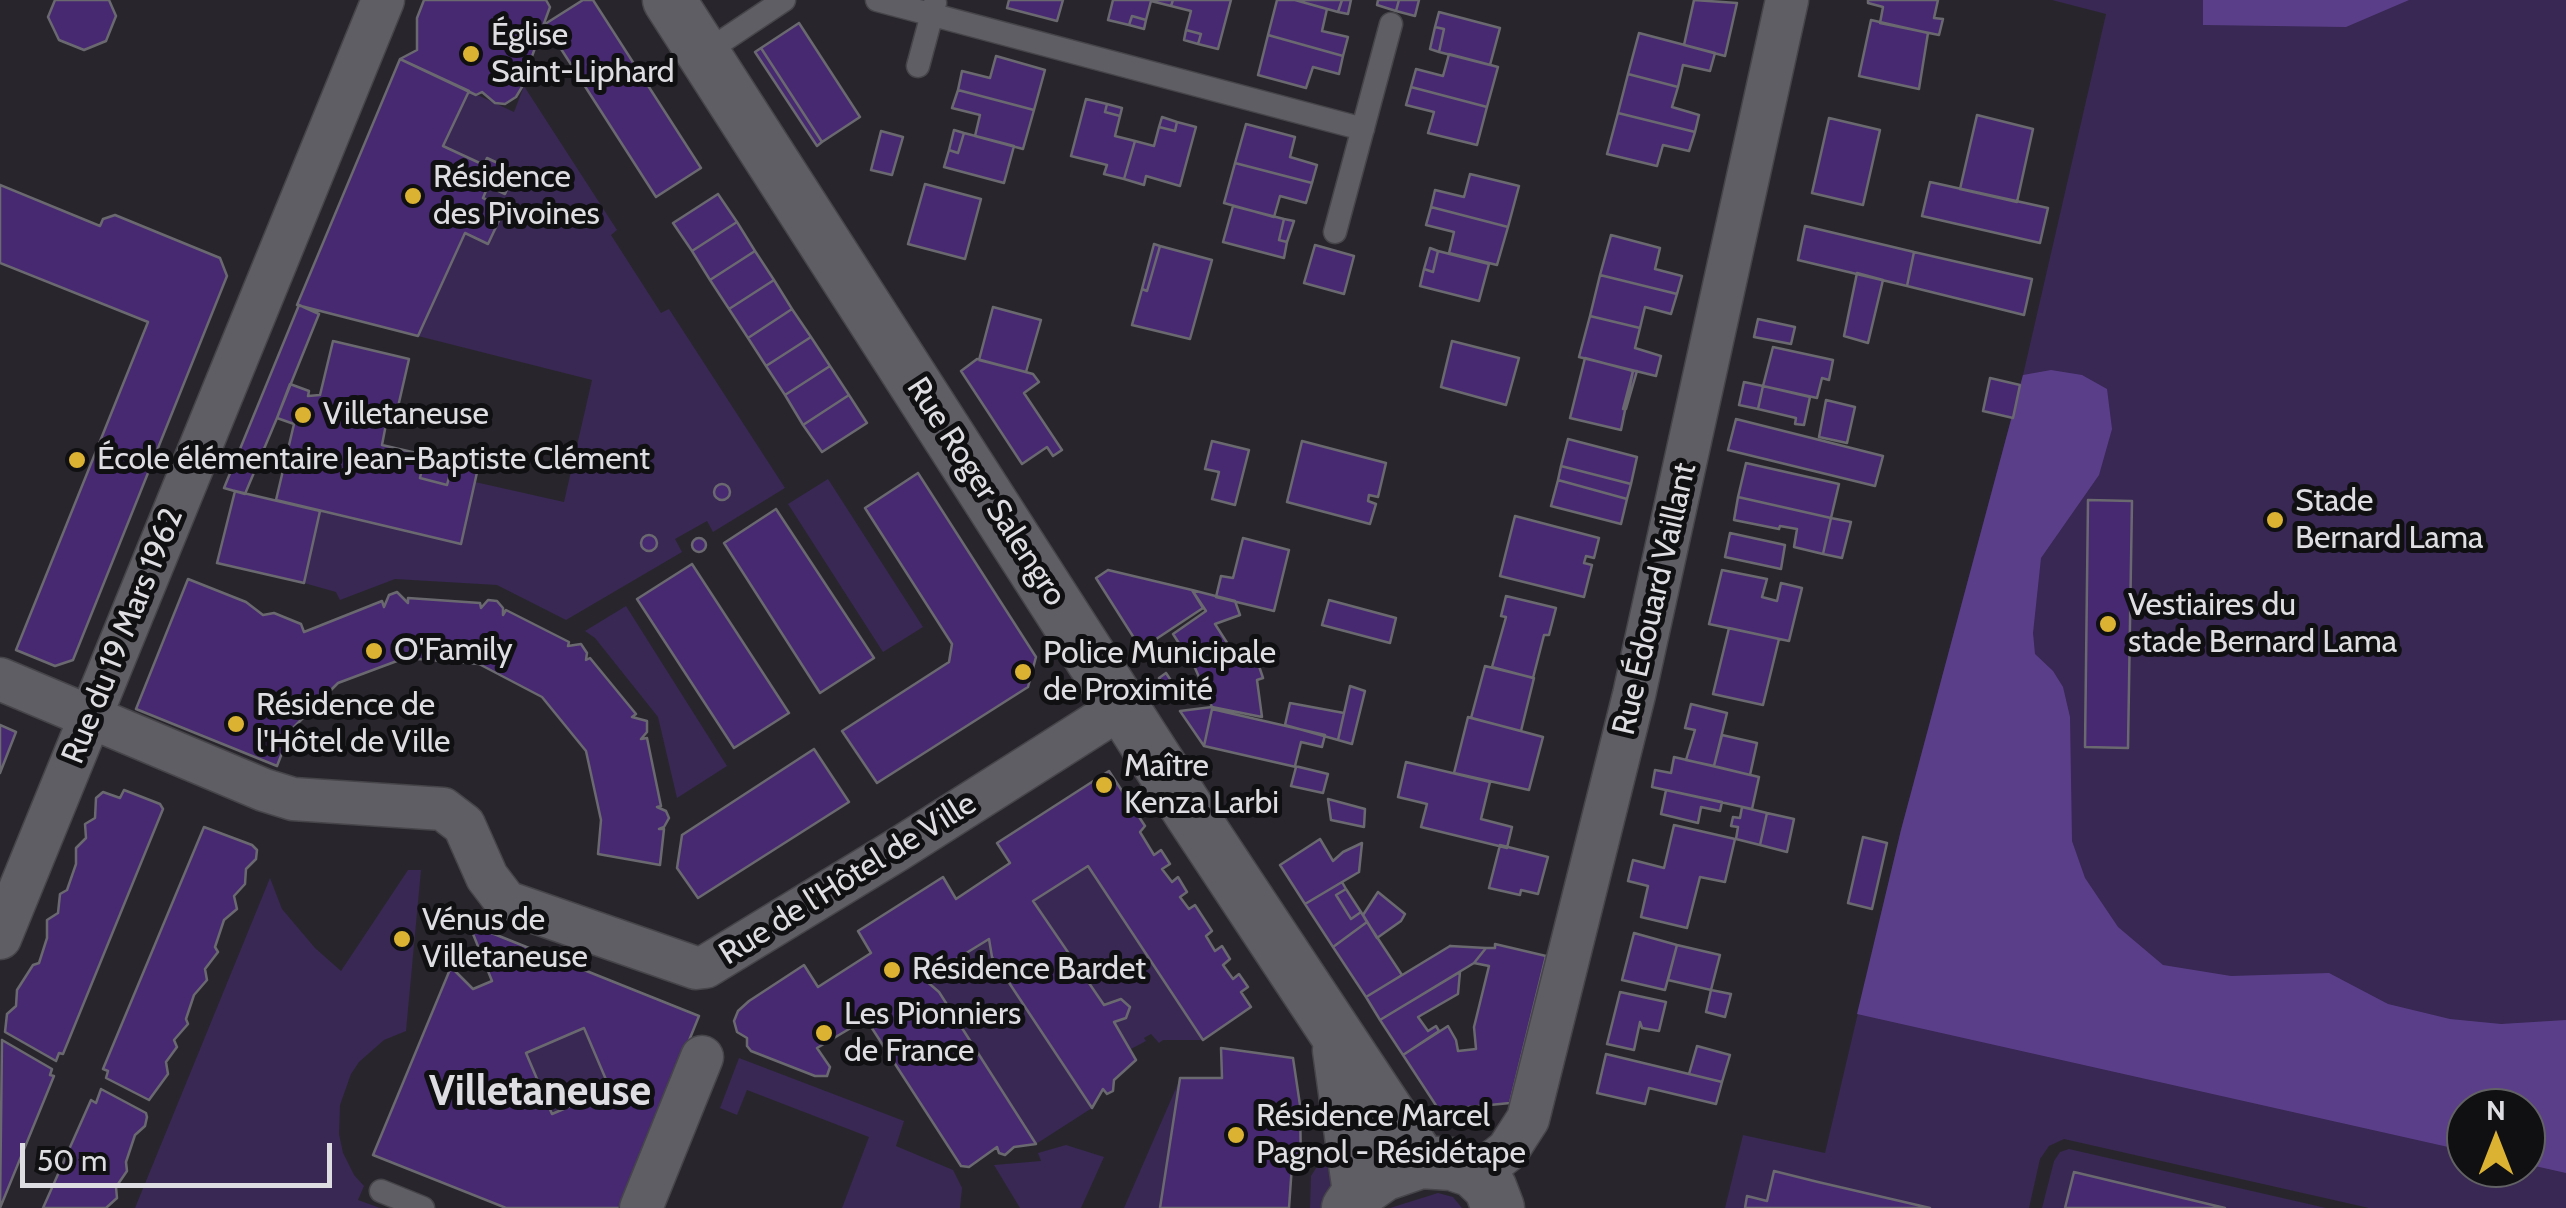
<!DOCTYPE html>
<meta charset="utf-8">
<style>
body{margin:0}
#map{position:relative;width:2566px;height:1208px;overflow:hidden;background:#28262c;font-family:Cabin,sans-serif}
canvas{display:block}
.north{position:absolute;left:2446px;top:1088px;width:100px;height:100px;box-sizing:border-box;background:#101012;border:2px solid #626265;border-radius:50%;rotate:0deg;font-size:28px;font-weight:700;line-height:40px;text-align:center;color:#dedde1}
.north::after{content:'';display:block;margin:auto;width:35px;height:45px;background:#dcb233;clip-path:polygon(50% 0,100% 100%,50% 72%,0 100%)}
.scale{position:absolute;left:20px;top:1143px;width:312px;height:45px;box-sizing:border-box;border:5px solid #dedde1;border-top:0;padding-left:12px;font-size:30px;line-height:35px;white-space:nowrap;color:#dedde1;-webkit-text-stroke:8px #101012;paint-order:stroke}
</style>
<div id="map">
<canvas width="2566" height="1208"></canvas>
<div class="north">N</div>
<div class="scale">50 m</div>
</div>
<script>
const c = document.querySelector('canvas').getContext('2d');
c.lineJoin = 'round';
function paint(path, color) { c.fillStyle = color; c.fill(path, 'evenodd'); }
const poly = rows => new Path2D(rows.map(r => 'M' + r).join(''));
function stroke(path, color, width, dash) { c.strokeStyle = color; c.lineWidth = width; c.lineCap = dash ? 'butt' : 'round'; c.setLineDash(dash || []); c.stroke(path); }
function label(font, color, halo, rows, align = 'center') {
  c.font = font + ' Cabin,sans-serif'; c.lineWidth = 10; c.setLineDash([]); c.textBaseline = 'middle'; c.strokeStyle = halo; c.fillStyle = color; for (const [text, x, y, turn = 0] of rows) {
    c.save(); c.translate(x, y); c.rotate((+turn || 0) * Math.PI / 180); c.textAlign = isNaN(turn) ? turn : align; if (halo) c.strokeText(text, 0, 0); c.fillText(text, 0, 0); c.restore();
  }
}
const green = poly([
 [2052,0,2566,0,2566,1208,2369,1208,2064,1139,2049,1146,2040,1159,2029,1208,1930,1208,1775,1171,1767,1201,1748,1196,1745,1208,1725,1208,1743,1135,1825,1153,1901,830,2023,375,2106,14],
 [2466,1108,2526,1108,2526,1168,2466,1168],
 [524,86,617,230,611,235,661,313,669,309,785,488,713,532,707,521,675,539,682,552,566,620,497,585,395,579,340,600,336,592,304,583,320,511,461,544,475,482,564,502,592,380,418,336,465,233,488,244,505,208,483,198,488,186,505,193,515,171,488,158,484,165,443,146,469,91,514,112],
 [828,479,923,627,883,652,788,504],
 [626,606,727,766,677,798,658,717,595,638,585,631],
 [1088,866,1203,1040,1163,1040,1159,1043,1151,1034,1144,1038,1146,1041,1131,1049,1114,1022,1126,1018,1130,1007,1121,999,1104,1005,1034,901],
 [408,870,421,870,406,1031,384,1040,359,1062,351,1074,340,1105,339,1134,343,1153,354,1175,364,1186,358,1200,380,1208,135,1208,270,878,282,909,315,948,341,971],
 [989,939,992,957,1092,1108,1036,1144,939,992,924,979],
 [584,1028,610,1089,552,1114,526,1053],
 [739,1058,904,1121,896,1146,953,1170,962,1188,960,1208,842,1208,869,1137,747,1090,737,1115,720,1108],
 [1180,1079,1160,1208,1124,1208],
 [1066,1145,1104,1157,1081,1208,1020,1208,994,1165,1041,1161,1038,1153],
 [1341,1146,1327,1208,1310,1208,1311,1176,1328,1149],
 [2069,1149,2326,1208,2225,1208,2074,1172,2065,1208,2042,1208,2054,1161,2060,1152],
 [1438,1193,1453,1197,1462,1208,1390,1208]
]);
const forest = poly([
 [2203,0,2409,0,2346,27,2203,25],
 [2051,370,2082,375,2107,389,2112,429,2099,475,2041,558,2033,633,2035,654,2053,671,2063,687,2070,717,2072,841,2085,878,2118,927,2163,965,2231,976,2329,973,2388,1004,2450,1019,2501,1024,2566,1020,2566,1173,2526,1164,2526,1108,2466,1108,2466,1151,1857,1014,1901,830,2023,375]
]);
const building = poly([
 [55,0,109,0,116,16,106,41,84,50,59,40,48,17,55,0],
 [424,0,546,0,550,7,527,70,520,74,522,87,516,97,505,104,495,103,482,92,476,95,400,59,417,50,417,18,424,0],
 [583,0,593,0,701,168,656,197,545,24,583,0],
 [1009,0,1063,0,1057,21,1007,8,1009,0],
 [1113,0,1173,0,1171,6,1151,1,1146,20,1132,16,1129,25,1108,20,1113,0],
 [1173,0,1231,0,1218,49,1198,44,1201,34,1186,30,1191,11,1171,6,1173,0],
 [1277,0,1295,0,1327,9,1322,31,1348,37,1343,56,1268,35,1277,0],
 [1295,0,1342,0,1338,12,1295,0],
 [1342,0,1351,0,1348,14,1338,12,1342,0],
 [1378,0,1399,0,1396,11,1377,5,1378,0],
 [1399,0,1419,0,1415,16,1396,11,1399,0],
 [1694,0,1737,3,1725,56,1684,45,1694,0],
 [1868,0,1938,0,1934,18,1943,19,1939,35,1880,23,1883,7,1868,3,1868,0],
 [1439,12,1500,28,1490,65,1439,52,1444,29,1435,27,1439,12],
 [1132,16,1146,20,1144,29,1129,25,1132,16],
 [1871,20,1928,33,1919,89,1859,76,1871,20],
 [799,23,860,117,822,142,761,48,799,23],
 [1435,27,1444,29,1439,52,1430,49,1435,27],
 [1186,30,1201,34,1198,44,1184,40,1186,30],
 [1639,33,1715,53,1710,71,1683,65,1678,87,1628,74,1639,33],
 [1268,35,1343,56,1339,74,1313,67,1306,88,1258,75,1268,35],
 [761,48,822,142,817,146,755,52,761,48],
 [1449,54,1498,67,1487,107,1411,87,1416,69,1443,76,1449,54],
 [996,56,1045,70,1034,110,958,90,962,71,990,78,996,56],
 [400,59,469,91,443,146,484,165,487,158,515,171,505,194,488,186,483,198,505,208,488,244,465,233,418,336,297,305,400,59],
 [1628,74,1678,87,1672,107,1699,115,1695,132,1618,113,1628,74],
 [1411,87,1487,107,1477,145,1428,133,1434,112,1406,105,1411,87],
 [958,90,1034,110,1023,149,975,136,980,115,952,108,958,90],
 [1086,99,1107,104,1105,112,1120,116,1115,136,1135,141,1124,179,1104,174,1107,165,1071,156,1086,99],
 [1107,104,1122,108,1120,116,1105,112,1107,104],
 [1618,113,1695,132,1689,151,1663,145,1657,166,1607,154,1618,113],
 [1977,115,2033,129,2017,202,1960,189,1977,115],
 [1162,117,1177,122,1175,131,1159,127,1162,117],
 [1829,118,1880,130,1863,205,1812,193,1829,118],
 [1177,122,1196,127,1180,186,1146,176,1144,185,1124,179,1135,141,1154,146,1159,127,1175,131,1177,122],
 [1246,124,1295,137,1290,157,1317,165,1312,183,1235,163,1246,124],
 [954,130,964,133,958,153,949,150,954,130],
 [881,131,903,137,892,175,871,170,881,131],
 [964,133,1014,146,1004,183,944,167,949,150,958,153,964,133],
 [1235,163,1312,183,1306,203,1280,196,1274,217,1224,203,1235,163],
 [1470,174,1519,186,1508,227,1431,207,1435,190,1464,197,1470,174],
 [1930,182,2048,208,2040,243,1922,216,1930,182],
 [925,184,981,199,965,259,908,244,925,184],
 [0,185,100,226,103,219,115,215,220,258,227,276,73,660,55,666,16,650,148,322,0,263,0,185],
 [718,194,737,222,692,251,673,223,718,194],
 [1233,206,1284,219,1279,240,1287,242,1284,258,1223,242,1233,206],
 [1431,207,1508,227,1497,265,1449,253,1454,232,1426,225,1431,207],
 [1284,219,1294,221,1287,242,1279,240,1284,219],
 [737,222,755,251,710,280,692,251,737,222],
 [1805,226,1914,252,1907,286,1798,260,1805,226],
 [1611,235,1660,248,1655,269,1682,276,1677,294,1600,275,1611,235],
 [1154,244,1160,246,1147,291,1142,289,1154,244],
 [1315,245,1354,256,1344,294,1304,283,1315,245],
 [1160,246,1212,260,1190,339,1132,325,1142,289,1147,291,1160,246],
 [1430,248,1438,251,1433,272,1424,269,1430,248],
 [755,251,774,280,729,309,710,280,755,251],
 [1438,251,1489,264,1479,301,1420,286,1424,269,1433,272,1438,251],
 [1914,252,2032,279,2024,315,1907,286,1914,252],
 [1857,273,1883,280,1868,343,1844,336,1857,273],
 [1600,275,1677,294,1671,314,1645,307,1640,328,1590,316,1600,275],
 [774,280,792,309,748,338,729,309,774,280],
 [299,305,319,314,277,418,245,494,224,488,299,305],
 [993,307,1041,320,1026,372,979,360,993,307],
 [792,309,811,337,766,366,748,338,792,309],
 [1590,316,1640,328,1635,348,1661,356,1656,376,1579,357,1590,316],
 [1758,319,1795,327,1791,344,1754,337,1758,319],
 [811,337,830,366,785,395,766,366,811,337],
 [333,341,409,359,395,420,387,419,382,445,425,455,420,478,447,485,453,462,478,468,461,544,276,500,294,424,277,418,290,384,309,391,308,396,320,395,333,341],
 [1452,341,1519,358,1506,405,1441,387,1452,341],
 [1773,347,1833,360,1829,380,1822,378,1817,398,1763,386,1773,347],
 [1585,358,1633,371,1621,430,1570,418,1585,358],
 [977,359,1033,374,1039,382,1024,393,1062,450,1053,456,1047,447,1022,464,961,371,977,359],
 [830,366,849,395,803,425,785,395,830,366],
 [1633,371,1637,371,1626,409,1623,409,1633,371],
 [1990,378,2020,385,2013,418,1983,411,1990,378],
 [1744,382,1763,386,1758,409,1739,405,1744,382],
 [1763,386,1810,397,1804,425,1795,424,1796,418,1758,409,1763,386],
 [849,395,867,423,822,452,803,425,849,395],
 [1826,400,1855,407,1847,443,1819,437,1826,400],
 [1736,419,1883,456,1875,486,1728,450,1736,419],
 [1568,439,1637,457,1631,484,1561,466,1568,439],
 [1212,441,1249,450,1235,505,1212,499,1219,472,1205,469,1212,441],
 [1302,441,1386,463,1378,497,1369,495,1368,501,1376,504,1370,524,1287,502,1302,441],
 [425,455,453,462,447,485,420,478,425,455],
 [1746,463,1839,484,1831,518,1738,497,1746,463],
 [1561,466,1631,484,1627,499,1558,480,1561,466],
 [918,473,1036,657,1028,687,877,783,842,731,949,662,952,644,865,508,918,473],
 [1558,480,1627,499,1621,524,1551,506,1558,480],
 '714 492a8 8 0 1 1 16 0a8 8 0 1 1-16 0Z',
 [235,491,320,511,304,583,217,563,235,491],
 [1738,497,1831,518,1823,554,1794,547,1797,529,1780,526,1779,529,1734,520,1738,497],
 [2088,500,2132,501,2128,748,2085,747,2088,500],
 [776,509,874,658,820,693,724,543,776,509],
 [1515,516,1599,538,1594,558,1586,556,1584,563,1592,565,1584,597,1500,576,1515,516],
 [1831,518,1851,522,1842,558,1823,554,1831,518],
 [1730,533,1785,545,1781,569,1725,557,1730,533],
 '641 543a8 8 0 1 1 16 0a8 8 0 1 1-16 0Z',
 '692 545a7 7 0 1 1 14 0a7 7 0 1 1-14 0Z',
 [1243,538,1289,550,1274,611,1216,597,1221,576,1233,578,1243,538],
 [692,564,789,713,734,748,637,599,692,564],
 [1108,570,1192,590,1203,608,1141,649,1096,578,1108,570],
 [1722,570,1767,579,1762,597,1777,601,1781,583,1802,588,1789,641,1709,624,1722,570],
 [188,579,246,602,263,615,274,613,301,624,304,632,382,601,384,607,389,595,397,592,408,603,408,598,480,603,481,608,488,600,497,601,503,608,503,615,506,610,569,642,568,646,581,644,587,653,586,660,590,658,636,714,632,717,647,721,647,732,641,739,647,738,661,806,657,807,666,811,669,818,664,827,659,829,664,829,660,865,598,854,601,820,586,751,542,697,479,664,405,658,338,683,291,730,277,766,136,709,188,579],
 [1192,590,1235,601,1240,615,1215,624,1231,649,1252,645,1263,678,1257,680,1262,717,1212,707,1195,668,1173,634,1206,611,1192,590],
 [1506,596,1556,608,1549,635,1544,635,1533,678,1492,667,1506,617,1501,616,1506,596],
 [1329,600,1396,618,1390,643,1322,625,1329,600],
 [1729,628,1779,639,1763,705,1713,694,1729,628],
 [1485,666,1534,678,1521,731,1471,718,1485,666],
 [1166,673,1174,685,1167,689,1159,678,1166,673],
 [1350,686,1365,691,1352,744,1338,740,1350,686],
 [1290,703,1344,713,1338,740,1285,725,1290,703],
 [1691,704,1727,713,1714,766,1686,760,1695,730,1685,728,1691,704],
 [1212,707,1212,709,1204,746,1180,711,1212,707],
 [1212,709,1325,735,1322,747,1301,742,1295,766,1328,774,1323,793,1291,786,1296,767,1204,746,1212,709],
 [1468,717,1543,737,1529,790,1454,773,1468,717],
 [0,725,16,732,0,773,0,725],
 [1722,735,1757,743,1750,775,1714,766,1722,735],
 [814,749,849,802,698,898,677,868,682,835,814,749],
 [1674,757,1759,777,1752,809,1652,787,1655,770,1671,773,1674,757],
 [1406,762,1490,782,1481,819,1512,827,1507,848,1421,827,1427,804,1398,797,1406,762],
 [1109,771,1145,826,1140,832,1154,855,1161,850,1170,864,1162,869,1172,882,1178,877,1187,892,1180,897,1189,909,1195,905,1212,931,1206,936,1215,951,1222,946,1230,959,1223,965,1233,979,1239,974,1248,987,1241,992,1251,1007,1203,1040,1088,866,1033,901,1104,1005,1121,999,1130,1007,1126,1018,1114,1022,1136,1060,1114,1080,1113,1091,1107,1094,1103,1089,1092,1108,992,957,989,939,924,979,939,992,1036,1144,1014,1147,1005,1155,999,1153,997,1147,969,1167,961,1166,866,1019,817,1048,830,1067,827,1076,815,1076,751,1051,747,1046,747,1038,737,1032,734,1021,738,1011,749,1001,804,965,818,987,871,953,858,931,943,877,956,899,1010,863,997,843,1109,771],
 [124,790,160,804,163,809,63,1054,59,1053,56,1061,5,1032,7,1014,16,1006,17,990,33,965,39,963,47,938,47,920,58,913,60,894,67,890,76,864,76,848,86,838,85,824,95,818,96,798,103,792,120,798,124,790],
 [1666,790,1722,802,1720,811,1701,807,1698,823,1661,814,1666,790],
 [1328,799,1365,809,1364,827,1331,820,1328,799],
 [1742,807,1767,813,1760,845,1736,839,1738,827,1731,826,1733,817,1740,818,1742,807],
 [1767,813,1794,819,1787,852,1760,845,1767,813],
 [1674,825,1735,839,1725,882,1700,877,1687,928,1641,917,1648,886,1628,881,1633,860,1664,868,1674,825],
 [204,827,252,845,257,850,256,859,246,869,245,884,234,896,237,909,224,920,215,947,218,952,205,969,207,980,194,995,186,1019,188,1024,174,1040,177,1047,166,1062,168,1074,149,1100,106,1078,108,1071,103,1069,204,827],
 [1863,837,1887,843,1872,909,1848,903,1863,837],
 [1320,839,1333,861,1343,852,1362,843,1359,872,1305,904,1280,865,1320,839],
 [1500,845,1548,857,1538,894,1521,890,1520,895,1489,888,1500,845],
 [1342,882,1346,889,1336,895,1351,919,1361,912,1367,922,1333,947,1305,904,1342,882],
 [1346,889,1361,912,1351,919,1336,895,1346,889],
 [1378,892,1405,914,1401,921,1377,938,1363,915,1378,892],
 [1367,922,1402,975,1366,997,1333,947,1367,922],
 [469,924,699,1016,621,1208,506,1208,373,1155,451,967,473,989,492,981,469,924],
 [584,1028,610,1089,552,1114,526,1053,584,1028],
 [1634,933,1677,945,1665,990,1622,980,1634,933],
 [1495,944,1546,956,1510,1103,1439,1110,1403,1055,1448,1026,1456,1040,1458,1051,1476,1049,1474,1027,1489,966,1474,963,1486,948,1495,948,1495,944],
 [1677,945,1720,955,1711,990,1668,980,1677,945],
 [1450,946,1486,948,1474,963,1380,1020,1366,997,1450,946],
 [1460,972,1458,994,1418,1017,1428,1031,1436,1026,1439,1031,1403,1055,1380,1020,1460,972],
 [1711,990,1731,994,1725,1017,1706,1012,1711,990],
 [1620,992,1666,1002,1659,1031,1642,1028,1640,1022,1634,1050,1607,1044,1620,992],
 [2,1040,52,1069,50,1075,54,1076,0,1208,2,1040],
 [1697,1046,1730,1055,1722,1082,1689,1074,1697,1046],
 [1221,1048,1293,1058,1300,1105,1301,1165,1292,1165,1289,1208,1160,1208,1180,1078,1222,1078,1221,1048],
 [1606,1054,1722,1082,1716,1104,1649,1088,1645,1104,1597,1093,1606,1054],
 [101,1089,146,1113,147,1117,145,1126,135,1135,126,1162,127,1171,116,1187,117,1198,106,1208,43,1208,91,1100,96,1103,101,1089],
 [1774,1171,1818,1182,1930,1208,1745,1208,1747,1196,1767,1201,1774,1171],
 [2074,1172,2225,1208,2065,1208,2074,1172]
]);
const service = poly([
 [877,0,1363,129],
 [703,54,784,0],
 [918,66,935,3],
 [1335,232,1391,24],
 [381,1191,423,1208]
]);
const minor = poly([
 [0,679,264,790,293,799,443,809,464,825,487,877,506,902,696,968,705,967,897,850,1122,707],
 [0,938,383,0],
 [1473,1171,1493,1162,1508,1150,1528,1119,1634,695,1787,0],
 [641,1208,702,1057]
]);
const tertiary = poly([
 [669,0,1191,814,1421,1162],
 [1339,1050,1359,1192],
 [1348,1208,1359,1192,1383,1175,1421,1162,1452,1164,1473,1171,1490,1187,1498,1208]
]);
const markers = [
 [471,54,10,"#dcb233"],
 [413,196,10,"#dcb233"],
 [303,415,10,"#dcb233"],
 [77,460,10,"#dcb233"],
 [2275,520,10,"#dcb233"],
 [2108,624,10,"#dcb233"],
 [374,651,10,"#dcb233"],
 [1023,672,10,"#dcb233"],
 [236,724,10,"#dcb233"],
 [1104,785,10,"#dcb233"],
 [402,939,10,"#dcb233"],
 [892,970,10,"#dcb233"],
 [824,1033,10,"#dcb233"],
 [1236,1135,10,"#dcb233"]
];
const poiNames = [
 ["Église",491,36],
 ["Saint-Liphard",491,73],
 ["Résidence",433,178],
 ["des Pivoines",433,215],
 ["Villetaneuse",323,415],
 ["École élémentaire Jean-Baptiste Clément",97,460],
 ["Stade",2295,502],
 ["Bernard Lama",2295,539],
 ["Vestiaires du",2128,606],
 ["stade Bernard Lama",2128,643],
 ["O'Family",394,651],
 ["Police Municipale",1043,654],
 ["de Proximité",1043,691],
 ["Résidence de",256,706],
 ["l'Hôtel de Ville",256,743],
 ["Maître",1124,767],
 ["Kenza Larbi",1124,804],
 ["Vénus de",422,921],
 ["Villetaneuse",422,958],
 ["Résidence Bardet",912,970],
 ["Les Pionniers",844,1015],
 ["de France",844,1052],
 ["Résidence Marcel",1256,1117],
 ["Pagnol - Résidétape",1256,1154]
];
const streetNames = [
 ["Rue Roger Salengro",986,492,57],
 ["Rue Édouard Vaillant",1655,599,-77],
 ["Rue du 19 Mars 1962",123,636,-68],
 ["Rue de l'Hôtel de Ville",848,879,-32]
];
const districtNames = [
 ["Villetaneuse",540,1093]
];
paint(green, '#382853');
paint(forest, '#5b3e89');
paint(building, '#472972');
stroke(building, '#6b6970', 2.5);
stroke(service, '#464549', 25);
stroke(minor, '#464549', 45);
stroke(tertiary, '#464549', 55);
stroke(service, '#605e65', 22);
stroke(minor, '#605e65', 42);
stroke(tertiary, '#605e65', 52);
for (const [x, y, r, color] of markers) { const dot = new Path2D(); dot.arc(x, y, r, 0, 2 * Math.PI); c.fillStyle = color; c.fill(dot); stroke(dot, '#101012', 4); }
label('32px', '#dedde1', '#101012', poiNames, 'left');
label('32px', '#dedde1', '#101012', streetNames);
label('bold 42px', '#dedde1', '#101012', districtNames);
</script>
